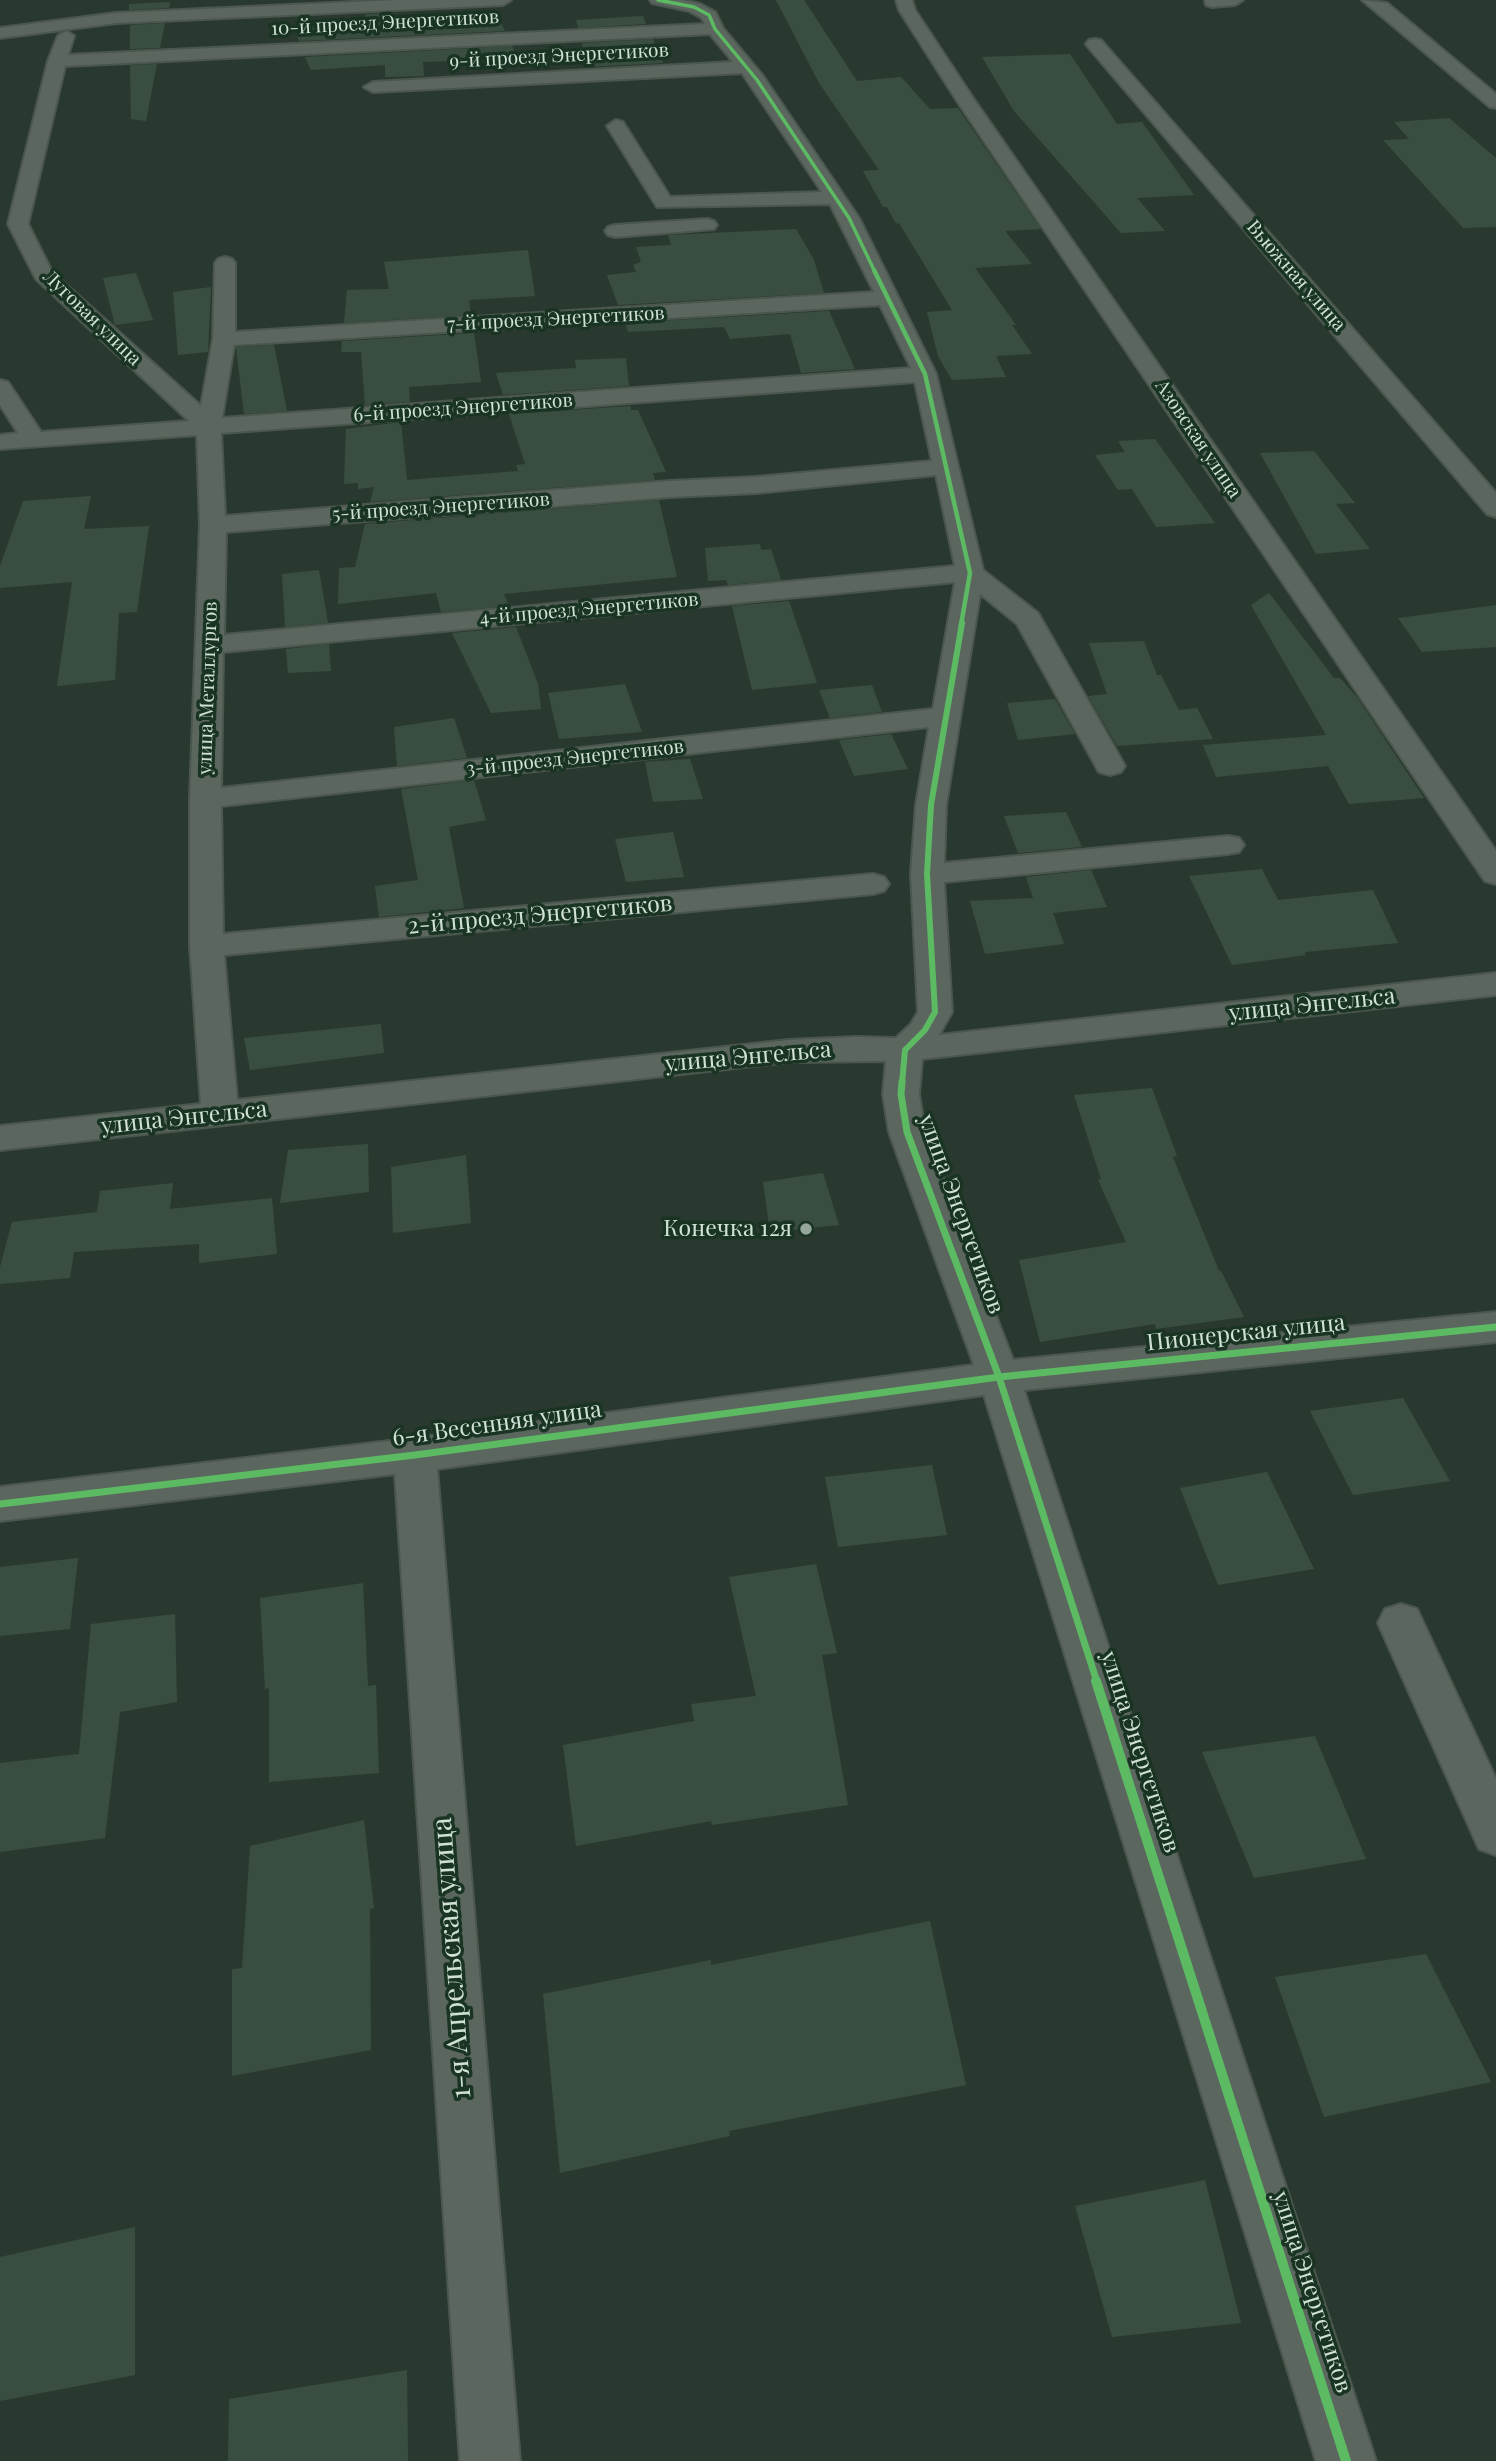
<!DOCTYPE html>
<meta charset="utf-8">
<style>
body{margin:0}
canvas{display:block;background:#2a392f}
</style>
<canvas width="1496" height="2461"></canvas>
<script>
const c = document.querySelector('canvas').getContext('2d');
c.lineJoin = 'round';
function paint(path, color) { c.fillStyle = color; c.fill(path, 'evenodd'); }
const poly = rows => new Path2D(rows.map(r => 'M' + r).join(''));
function stroke(path, color, width, dash) { c.strokeStyle = color; c.lineWidth = width; c.lineCap = dash ? 'butt' : 'round'; c.setLineDash(dash || []); c.stroke(path); }
function label(font, color, halo, rows, align = 'center') {
  c.font = font + ' "Playfair Display",serif'; c.lineWidth = 7; c.setLineDash([]); c.textBaseline = 'middle'; c.strokeStyle = halo; c.fillStyle = color; for (const [text, x, y, turn = 0] of rows) {
    c.save(); c.translate(x, y); c.rotate((+turn || 0) * Math.PI / 180); c.textAlign = isNaN(turn) ? turn : align; if (halo) c.strokeText(text, 0, 0); c.fillText(text, 0, 0); c.restore();
  }
}
const building = poly([
 [776,0,804,0,857,81,901,77,930,109,958,108,1041,229,1005,231,1032,264,975,268,1016,325,1012,325,1032,354,996,356,1006,377,952,380,938,356,927,312,952,310,899,223,896,224,887,207,883,207,863,171,879,170,819,83],
 [170,2,169,8,129,10,129,4],
 [394,13,399,23,498,18,505,31,299,41,294,29,366,25,366,14],
 [643,16,646,24,578,28,576,20],
 [165,23,160,48,130,49,130,25],
 [653,39,663,63,588,67,582,43],
 [512,46,517,55,479,57,480,60,423,62,424,76,385,77,385,65,311,70,305,57],
 [1070,54,1117,124,1142,122,1194,195,1137,198,1165,231,1121,233,1014,111,982,57],
 [157,64,146,121,131,119,130,65],
 [1449,118,1496,158,1496,227,1463,228,1383,140,1409,139,1394,122],
 [796,229,814,260,824,293,618,305,607,275,636,272,633,265,641,262,636,247,671,245,668,235],
 [528,250,535,296,469,300,471,315,344,323,347,290,389,289,384,262],
 [136,273,153,320,115,325,103,278],
 [211,287,208,352,178,355,173,292],
 [829,311,855,369,801,373,790,334,730,339,724,327,628,332,625,323],
 [474,333,481,382,409,387,410,402,365,405,361,352,341,352,342,341],
 [274,345,287,411,244,414,236,347],
 [626,358,629,386,503,395,496,373,576,368,575,360],
 [631,406,631,410,638,410,666,472,653,473,655,480,370,502,374,487,358,489,358,483,344,484,346,429,401,422,407,480,518,471,516,465,525,464,509,414],
 [1155,439,1215,523,1156,527,1132,489,1118,490,1095,455,1125,452,1118,441],
 [1314,451,1355,503,1336,504,1370,549,1316,554,1260,453],
 [91,496,84,529,149,526,137,612,119,613,115,680,57,686,72,582,0,588,0,566,23,501],
 [659,500,677,577,504,594,509,606,441,612,436,593,338,604,339,568,355,567,365,524],
 [760,544,761,550,771,549,781,580,728,585,726,580,708,581,705,548],
 [319,570,328,623,285,627,282,574],
 [1269,593,1334,678,1340,678,1357,697,1424,798,1349,804,1328,766,1216,777,1203,745,1326,735,1251,605],
 [789,601,817,683,752,690,732,606],
 [1496,605,1496,647,1422,652,1398,618],
 [516,627,538,684,541,709,491,713,452,633],
 [1144,641,1157,675,1161,675,1179,710,1197,708,1213,739,1117,746,1088,696,1107,694,1089,643],
 [329,644,331,671,288,673,286,649],
 [625,684,642,732,559,739,548,693],
 [872,685,882,712,830,718,819,690],
 [1055,699,1075,734,1018,740,1007,703],
 [454,718,467,758,397,766,394,727],
 [891,734,908,769,854,776,839,740],
 [690,759,703,799,653,802,645,762],
 [474,780,486,820,449,827,464,908,379,917,375,886,418,880,401,789],
 [1066,812,1082,847,1018,853,1004,816],
 [673,832,684,877,626,882,615,839],
 [1262,869,1278,900,1373,890,1398,943,1305,952,1306,955,1232,965,1189,876],
 [1091,870,1107,907,1053,913,1064,944,985,954,970,901,1033,898,1026,877],
 [381,1024,384,1053,250,1070,244,1038],
 [1152,1088,1177,1156,1173,1157,1219,1271,1221,1271,1244,1317,1156,1329,1155,1324,1040,1342,1019,1260,1126,1242,1098,1180,1101,1179,1074,1095],
 [368,1144,369,1192,280,1203,288,1150],
 [466,1155,471,1223,393,1233,391,1167],
 [823,1173,839,1225,770,1232,763,1182],
 [173,1183,170,1209,272,1198,277,1254,199,1263,199,1244,74,1252,70,1278,0,1284,0,1267,12,1222,97,1212,100,1191],
 [1403,1398,1450,1481,1353,1495,1310,1411],
 [932,1465,947,1535,838,1547,825,1477],
 [1267,1472,1314,1569,1218,1585,1180,1488],
 [78,1558,70,1629,0,1636,0,1567],
 [816,1564,837,1653,822,1655,848,1805,712,1825,711,1821,576,1846,563,1745,694,1721,691,1704,756,1696,729,1577],
 [363,1583,368,1686,376,1685,379,1773,269,1782,269,1688,265,1689,260,1598],
 [175,1614,177,1702,120,1712,105,1838,0,1852,0,1763,79,1754,91,1624],
 [1315,1736,1366,1859,1254,1878,1202,1752],
 [364,1820,374,1908,370,1909,371,2050,232,2076,232,1969,242,1968,250,1846],
 [930,1921,966,2085,729,2131,730,2136,560,2173,543,1994,711,1960,711,1965],
 [1426,1954,1491,2082,1324,2117,1275,1977],
 [1205,2180,1241,2323,1112,2337,1075,2206],
 [135,2227,135,2375,0,2401,0,2257],
 [407,2370,408,2461,228,2461,229,2399]
]);
const minor = poly([
 [398,0,511,0,503,5,116,23,0,38,0,28,116,13,398,0],
 [650,0,683,0,700,4,715,12,723,28,763,76,859,218,936,374,983,570,1038,613,1125,766,1121,772,1110,775,1099,772,1017,624,980,594,946,805,944,863,1228,836,1239,838,1244,845,1239,852,1228,854,944,882,952,1012,939,1035,1496,973,1496,995,922,1059,919,1094,925,1132,1013,1360,1496,1312,1496,1342,1024,1390,1376,2461,1316,2461,984,1395,437,1469,520,2461,460,2461,395,1474,0,1521,0,1487,415,1438,974,1365,889,1132,883,1094,886,1061,789,1062,0,1150,0,1126,201,1104,190,946,190,799,200,525,197,435,0,449,0,435,18,433,0,405,0,380,8,382,41,432,189,421,36,279,8,224,48,61,58,36,66,31,74,36,68,55,705,24,702,18,689,11,652,3,650,0],
 [710,34,733,62,373,82,364,87,373,92,742,73,822,192,670,197,623,122,616,120,607,126,657,207,830,204,874,292,235,332,235,263,232,259,225,257,218,259,215,263,213,339,201,406,52,272,28,224,65,66,710,34],
 [880,305,911,368,222,418,234,345,880,305],
 [915,382,932,461,756,477,670,481,225,516,221,433,915,382],
 [936,475,955,566,224,635,226,532,670,497,756,493,936,475],
 [955,582,933,709,221,788,223,652,955,582],
 [929,727,916,805,911,874,918,1012,911,1024,896,1038,857,1037,789,1040,237,1100,224,955,873,894,884,891,889,884,884,877,873,874,223,934,221,806,929,727],
 [896,0,912,0,915,10,975,101,1496,851,1496,884,1485,881,1480,874,957,101,899,10,896,0],
 [1205,0,1243,0,1235,5,1212,7,1206,5,1205,0],
 [1362,0,1387,3,1496,94,1496,108,1490,107,1362,0],
 [1095,39,1101,40,1496,493,1496,517,1487,514,1089,48,1086,44,1089,40,1095,39],
 [707,219,714,221,717,225,714,229,615,237,608,235,605,231,608,227,615,225,707,219],
 [1401,1604,1417,1609,1496,1779,1496,1855,1479,1849,1378,1623,1385,1609,1401,1604]
]);
const cyclewayFar4 = poly([
 [658,0,694,7,709,15,715,29,757,80,849,218,875,272]
]);
const cyclewayFar3 = poly([
 [874,270,925,374,970,573,961,625]
]);
const cyclewayFar2 = poly([
 [902,1084,905,1050,925,1030,935,1012,927,874,931,805,962,623]
]);
const cyclewayFar1 = poly([
 [902,1082,901,1094,907,1132,999,1377,1097,1682],
 [0,1504,415,1455,999,1377,1496,1327]
]);
const cycleway = poly([
 [1096,1681,1346,2461]
]);
const markers = [
 [806,1229,7,"#97a69c"]
];
const farStreetnames = [
 ["10-й проезд Энергетиков",385,23,-3],
 ["9-й проезд Энергетиков",559,56,-3],
 ["Вьюжная улица",1296,276,49],
 ["Луговая улица",92,318,44],
 ["7-й проезд Энергетиков",556,319,-3],
 ["6-й проезд Энергетиков",463,408,-4],
 ["Азовская улица",1198,439,56],
 ["5-й проезд Энергетиков",441,507,-4],
 ["4-й проезд Энергетиков",589,609,-5],
 ["улица Металлургов",208,688,-88],
 ["3-й проезд Энергетиков",575,758,-6]
];
const streetNames = [
 ["2-й проезд Энергетиков",540,915,-5],
 ["улица Энгельса",1312,1005,-6],
 ["улица Энгельса",748,1057,-5],
 ["улица Энгельса",184,1118,-6],
 ["улица Энергетиков",961,1214,70],
 ["Пионерская улица",1246,1333,-6],
 ["6-я Весенняя улица",497,1424,-8],
 ["улица Энергетиков",1140,1752,72],
 ["улица Энергетиков",1312,2292,72]
];
const poiNames = [
 ["Конечка 12я",792,1229]
];
const nearStreetnames = [
 ["1-я Апрельская улица",452,1958,-94]
];
paint(building, '#394e41');
stroke(minor, '#4a564e', 4);
paint(minor, '#5b665f');
stroke(cyclewayFar4, '#5cba63', 3.5);
stroke(cyclewayFar3, '#5cba63', 4.5);
stroke(cyclewayFar2, '#5cba63', 6);
stroke(cyclewayFar1, '#5cba63', 7);
stroke(cycleway, '#5cba63', 10);
for (const [x, y, r, color] of markers) { const dot = new Path2D(); dot.arc(x, y, r, 0, 2 * Math.PI); c.fillStyle = color; c.fill(dot); stroke(dot, '#193423', 2.5); }
label('19px', '#d1e1d6', '#193423', farStreetnames);
label('23px', '#d1e1d6', '#193423', streetNames);
label('23px', '#d1e1d6', '#193423', poiNames, 'right');
label('28px', '#d1e1d6', '#193423', nearStreetnames);
</script>
